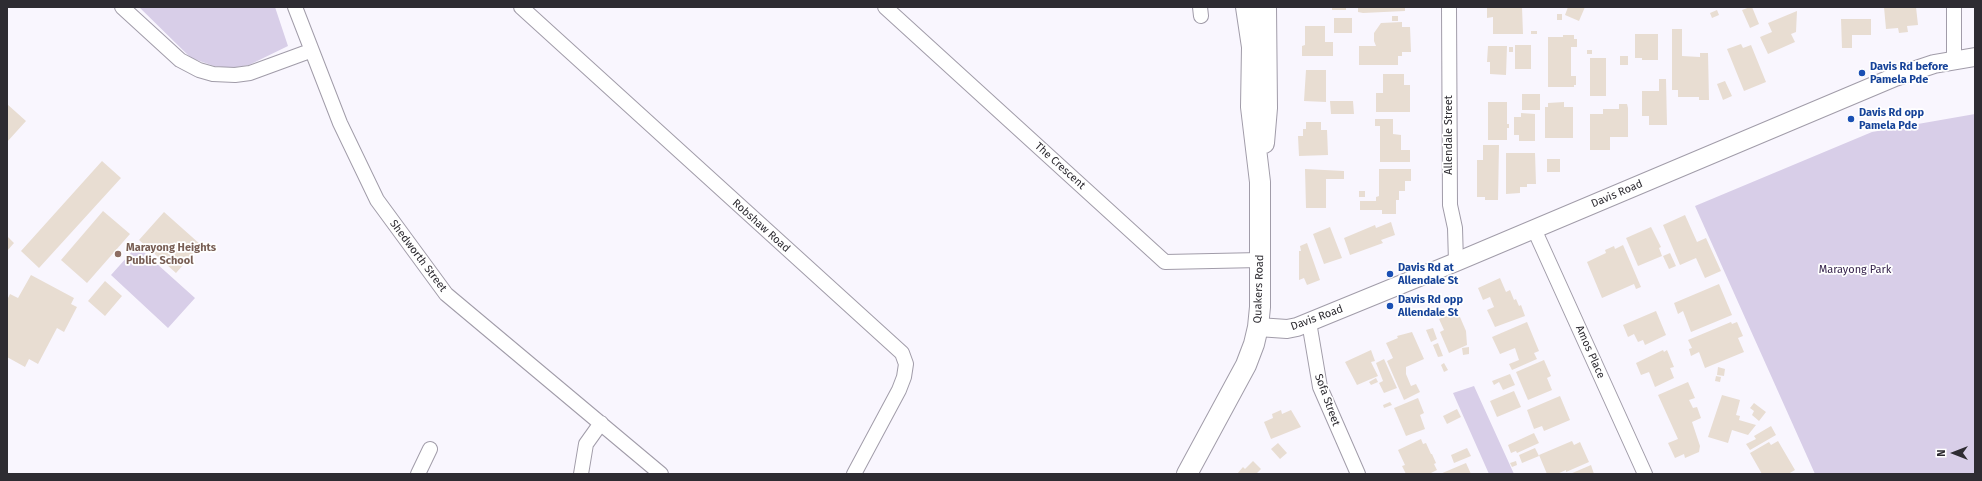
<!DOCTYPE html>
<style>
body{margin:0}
#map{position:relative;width:1982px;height:481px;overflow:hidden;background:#f9f6fe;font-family:"Fira Sans",sans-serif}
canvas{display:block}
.frame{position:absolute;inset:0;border:8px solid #2e2c32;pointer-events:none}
.north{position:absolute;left:1934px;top:433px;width:40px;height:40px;-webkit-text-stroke:3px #fff;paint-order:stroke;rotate:270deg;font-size:11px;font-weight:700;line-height:16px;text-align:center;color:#2e2c32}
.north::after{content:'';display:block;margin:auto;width:14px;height:18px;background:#2e2c32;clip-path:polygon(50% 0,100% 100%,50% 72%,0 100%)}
</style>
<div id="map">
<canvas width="1982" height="481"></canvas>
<div class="frame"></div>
<div class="north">N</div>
</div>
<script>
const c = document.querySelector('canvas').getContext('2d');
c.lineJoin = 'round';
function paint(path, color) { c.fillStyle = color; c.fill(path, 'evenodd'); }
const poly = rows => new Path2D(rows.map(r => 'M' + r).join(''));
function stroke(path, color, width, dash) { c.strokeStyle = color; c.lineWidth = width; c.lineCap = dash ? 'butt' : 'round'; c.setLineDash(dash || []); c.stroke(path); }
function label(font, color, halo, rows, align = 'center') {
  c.font = font + ' "Fira Sans",sans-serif'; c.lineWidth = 3.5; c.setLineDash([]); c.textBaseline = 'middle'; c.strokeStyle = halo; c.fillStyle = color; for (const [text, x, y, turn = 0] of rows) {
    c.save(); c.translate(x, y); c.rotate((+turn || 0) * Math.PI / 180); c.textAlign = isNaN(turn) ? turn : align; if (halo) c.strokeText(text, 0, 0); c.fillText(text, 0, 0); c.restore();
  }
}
const green = poly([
 [139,7,275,7,288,46,249,65,231,68,214,66,191,58],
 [1975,114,1975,474,1815,474,1695,206,1872,132],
 [137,246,195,298,168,328,111,275],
 [1474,386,1514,474,1489,474,1453,393]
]);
const building = poly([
 [1332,7,1346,7,1346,10,1332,10],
 [1358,7,1405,7,1405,11,1363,13,1358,12],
 [1487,7,1522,7,1523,34,1493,34,1493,17,1487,18],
 [1568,7,1585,7,1579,21,1565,15],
 [1750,7,1752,7,1759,24,1750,28,1742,10],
 [1884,7,1916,7,1918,25,1907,26,1908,32,1899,33,1898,28,1886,29],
 [1717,10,1719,15,1712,18,1710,13],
 [1797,11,1796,32,1791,34,1795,42,1768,54,1760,37,1772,32,1768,23],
 [1557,14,1562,14,1562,20,1557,20],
 [1392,16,1398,16,1398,21,1392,21],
 [1334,18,1352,18,1352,33,1334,33],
 [1841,19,1871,19,1871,35,1852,35,1852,48,1842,48],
 [1402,22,1402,27,1410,27,1411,52,1402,52,1402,56,1398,56,1398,65,1359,65,1359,46,1376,46,1374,41,1374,33,1381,23],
 [1305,26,1325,26,1325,42,1333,42,1333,56,1302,56,1302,46,1305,45],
 [1672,29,1682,29,1682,56,1700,57,1700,53,1708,53,1709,100,1699,100,1699,97,1678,97,1678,90,1672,90],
 [1531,31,1537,31,1537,34,1531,34],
 [1635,34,1658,34,1658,60,1642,60,1642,58,1635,58],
 [1563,35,1574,35,1574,39,1577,39,1577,47,1571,47,1571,76,1576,76,1576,85,1574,85,1574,87,1548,87,1548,37,1563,37],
 [1741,44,1743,48,1751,45,1766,82,1744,91,1727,49],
 [1515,45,1531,45,1531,69,1515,69],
 [1488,46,1507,46,1506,75,1490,74,1490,62,1487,62],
 [1509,47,1513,47,1513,52,1509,52],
 [1587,50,1592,50,1592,54,1587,54],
 [1620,56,1628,56,1628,65,1620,65],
 [1590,58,1606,58,1606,96,1590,96],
 [1306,70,1326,70,1326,102,1304,101],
 [1383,74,1404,74,1404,85,1410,85,1410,112,1376,112,1376,93,1383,93],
 [1659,79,1666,79,1667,125,1649,125,1649,116,1642,116,1642,91,1659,91],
 [1725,81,1732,96,1723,100,1717,84],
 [1522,94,1540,94,1540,110,1522,110],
 [1330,101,1353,101,1354,114,1331,114],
 [1488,102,1507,102,1507,124,1509,124,1509,128,1507,128,1507,140,1488,140],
 [1564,102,1564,107,1573,107,1573,138,1545,138,1545,107,1548,107,1548,103],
 [7,104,26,121,7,142],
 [1619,104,1627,104,1628,108,1628,137,1610,137,1610,150,1590,150,1590,114,1603,114,1603,109,1619,109],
 [1521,113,1535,114,1535,141,1519,141,1519,135,1514,135,1514,117,1521,117],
 [1375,119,1393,119,1393,134,1401,135,1401,150,1410,150,1410,162,1380,162,1380,126,1375,126],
 [1306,122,1321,122,1321,130,1327,130,1328,155,1299,156,1298,136,1303,136,1303,129,1306,129],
 [1483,145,1499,145,1498,200,1485,200,1485,197,1477,197,1477,160,1483,160],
 [1506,153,1535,153,1536,184,1527,184,1527,187,1520,187,1520,193,1506,194],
 [1547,159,1560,159,1560,172,1547,172],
 [102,161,121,178,39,268,21,251],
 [1305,169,1344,171,1344,179,1326,179,1326,208,1306,208],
 [1379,169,1411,169,1411,181,1405,181,1405,191,1399,191,1399,200,1396,200,1396,214,1382,214,1382,210,1360,210,1360,201,1376,201,1376,197,1379,196],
 [1359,191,1365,191,1365,197,1359,197],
 [103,211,130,234,87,283,61,260],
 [164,212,201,245,176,273,139,240],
 [1685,215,1697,242,1706,238,1721,271,1705,278,1696,258,1680,265,1663,225],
 [1391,222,1395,235,1381,240,1383,243,1350,255,1344,238,1375,225,1376,228],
 [1330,227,1342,258,1324,264,1313,234],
 [1651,227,1661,247,1659,248,1662,256,1638,266,1626,238],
 [7,236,14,243,7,251],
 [1307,243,1320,280,1307,285,1304,278,1299,280,1299,251,1301,251,1300,246],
 [1623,245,1641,287,1636,289,1634,284,1602,298,1587,262,1606,253,1605,250,1614,246,1615,249],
 [1670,253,1676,266,1669,269,1663,256],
 [31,275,74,298,71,304,77,307,64,332,57,328,38,364,29,359,25,367,7,357,7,300,10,294,18,298],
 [1500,278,1506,292,1510,290,1514,300,1516,299,1519,306,1521,305,1525,316,1495,327,1487,310,1494,307,1490,297,1483,300,1478,288],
 [105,281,122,296,105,316,88,301],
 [1719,284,1732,315,1691,332,1683,311,1678,314,1674,303],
 [1457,310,1466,331,1467,345,1449,353,1440,332,1444,330,1439,319],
 [1656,311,1666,335,1645,345,1643,340,1638,342,1634,334,1628,337,1623,325],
 [1527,322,1539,351,1534,353,1537,359,1512,370,1509,364,1519,360,1515,348,1500,354,1492,337],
 [1731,322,1732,324,1737,322,1743,336,1738,338,1744,352,1705,368,1699,352,1691,356,1689,349,1692,348,1688,340],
 [1433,328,1437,339,1431,342,1426,330],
 [1412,332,1424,359,1406,367,1406,374,1411,386,1416,384,1420,392,1404,400,1387,361,1393,358,1386,343,1398,338,1397,336],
 [1438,343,1443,356,1438,357,1433,345],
 [1469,347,1469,354,1463,355,1462,348],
 [1371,350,1375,361,1371,362,1378,376,1357,385,1345,362],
 [1663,350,1664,352,1667,350,1674,367,1670,368,1674,378,1655,387,1649,372,1641,375,1636,363],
 [1384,359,1397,388,1384,393,1379,383,1383,381,1376,363],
 [1544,360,1551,376,1547,378,1552,390,1528,400,1516,372],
 [1444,363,1448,370,1444,372,1441,365],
 [1718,367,1725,369,1724,376,1717,375],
 [1510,374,1515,385,1503,390,1499,382,1494,385,1492,381],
 [1716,376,1721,377,1720,382,1715,381],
 [1376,378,1378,382,1371,385,1369,382],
 [1688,382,1695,398,1689,400,1693,408,1697,407,1701,418,1692,422,1700,446,1699,452,1685,458,1684,454,1675,458,1668,443,1678,439,1658,395],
 [1514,391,1521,407,1497,417,1490,401],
 [1722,395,1740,400,1736,415,1740,416,1739,420,1756,425,1748,435,1732,430,1728,443,1708,437],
 [1560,396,1570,420,1544,431,1542,426,1534,429,1527,410],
 [1418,398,1424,413,1420,415,1425,429,1406,436,1394,408],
 [1390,402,1392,405,1384,408,1383,405],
 [1754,403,1766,412,1759,421,1752,415,1754,411,1750,408],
 [1457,409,1461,417,1447,424,1443,416],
 [1281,410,1282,414,1291,410,1301,427,1271,439,1264,422,1273,418,1272,414],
 [1771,426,1776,435,1750,450,1746,444,1756,439,1754,436],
 [1534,433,1539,443,1517,453,1516,451,1511,453,1508,445],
 [1421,439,1423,444,1426,443,1431,454,1432,454,1436,463,1434,464,1437,470,1429,474,1406,474,1402,466,1405,465,1398,450],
 [1572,441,1574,445,1580,442,1589,462,1566,472,1566,470,1557,474,1547,474,1539,455],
 [1778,441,1795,470,1788,474,1762,474,1750,453,1769,442,1771,445],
 [1278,443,1287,453,1280,459,1271,449],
 [1467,448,1471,456,1454,463,1451,455],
 [1535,448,1539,456,1522,463,1519,455],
 [1253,461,1261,469,1256,474,1237,474,1243,467,1245,469],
 [1516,461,1517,465,1512,467,1510,463],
 [1466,463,1471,474,1440,474],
 [1591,465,1594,474,1570,474]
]);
const minor = poly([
 [122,7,180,60,199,70,213,74,235,75,250,73,310,51],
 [295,7,340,123,377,200,446,294,661,474],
 [521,7,902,353,906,364,904,377,899,390,854,474],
 [885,7,1165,262,1260,260],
 [1200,7,1201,16],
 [1449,7,1450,205,1455,228,1456,262],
 [1954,7,1954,60],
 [1534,229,1645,474],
 [1309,322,1320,387,1358,474],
 [418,474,430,449],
 [581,474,586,444,601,423]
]);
const tertiary = poly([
 [1258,327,1287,329,1297,327,1456,262,1895,77,1934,64,1975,57]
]);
const secondary = poly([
 [1264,143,1267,108,1266,7],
 [1187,474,1246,365,1254,344,1258,327,1260,307,1260,182,1251,107,1252,47,1246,7]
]);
const markers = [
 [1862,73,4,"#1a4fb4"],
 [1851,119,4,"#1a4fb4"],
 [118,254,4,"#8d6e63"],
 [1390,274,4,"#1a4fb4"],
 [1390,306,4,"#1a4fb4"]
];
const transitNames = [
 ["Davis Rd before",1870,67],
 ["Pamela Pde",1870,80],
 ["Davis Rd opp",1859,113],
 ["Pamela Pde",1859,126],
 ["Davis Rd at",1398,268],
 ["Allendale St",1398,281],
 ["Davis Rd opp",1398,300],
 ["Allendale St",1398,313]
];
const streetNames = [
 ["Allendale Street",1449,135,-90],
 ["The Crescent",1060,166,42],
 ["Davis Road",1617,194,-23],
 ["Robshaw Road",761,226,42],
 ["Shedworth Street",418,256,53],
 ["Quakers Road",1259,289,-88],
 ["Davis Road",1317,318,-20],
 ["Amos Place",1590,352,66],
 ["Sofa Street",1327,400,70]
];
const educationNames = [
 ["Marayong Heights",126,248],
 ["Public School",126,261]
];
const parkNames = [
 ["Marayong Park",1855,270]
];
paint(green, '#d8cee8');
paint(building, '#e8ddd2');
stroke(minor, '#a19ca9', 16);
stroke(tertiary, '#a19ca9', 20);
stroke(secondary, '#a19ca9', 22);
stroke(minor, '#fff', 14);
stroke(tertiary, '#fff', 18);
stroke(secondary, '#fff', 20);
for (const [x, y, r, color] of markers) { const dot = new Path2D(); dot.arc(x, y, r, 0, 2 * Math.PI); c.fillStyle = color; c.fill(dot); stroke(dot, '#fff', 1.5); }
label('bold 11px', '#164399', '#fff', transitNames, 'left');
label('11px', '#2e2c32', '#fff', streetNames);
label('bold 11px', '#785e54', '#fff', educationNames, 'left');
label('11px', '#36234c', '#fff', parkNames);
</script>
